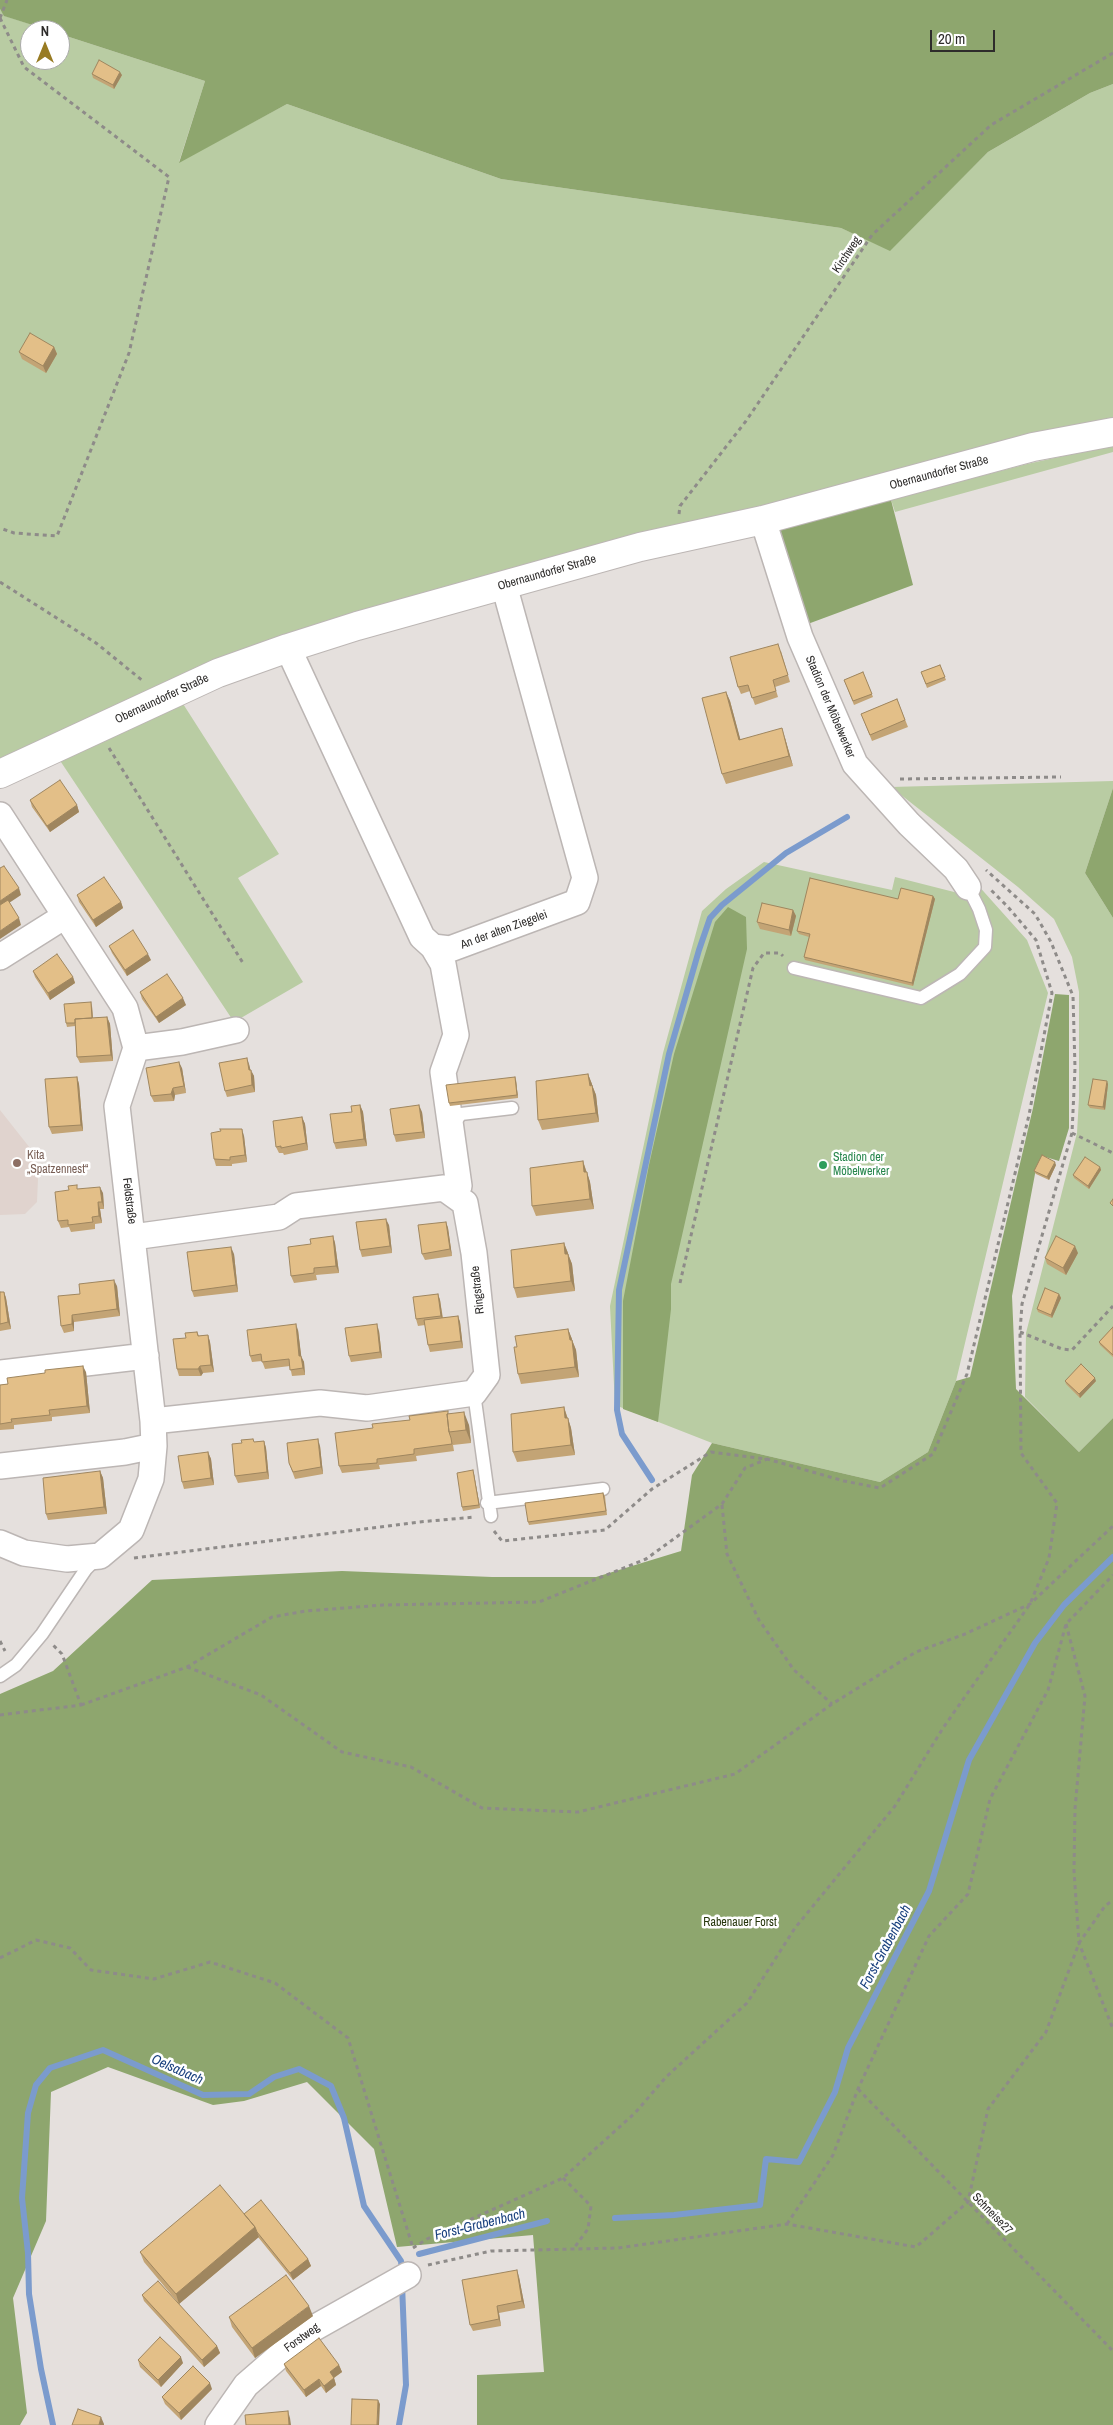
<!DOCTYPE html>
<meta charset="utf-8">
<style>
body{margin:0}
#map{position:relative;width:1113px;height:2425px;overflow:hidden;background:#e5e0dd;font-family:"Archivo Narrow",sans-serif}
canvas{display:block}
.north{position:absolute;left:20px;top:20px;width:50px;height:50px;box-sizing:border-box;background:#fff;border:1px solid #ababaa;border-radius:50%;rotate:0deg;font-size:14px;font-weight:700;line-height:20px;text-align:center;color:#2e2c2b}
.north::after{content:'';display:block;margin:auto;width:18px;height:22px;background:#987b23;clip-path:polygon(50% 0,100% 100%,50% 72%,0 100%)}
.scale{position:absolute;left:930px;top:30px;width:65px;height:22px;box-sizing:border-box;border:2px solid #2e2c2b;border-top:0;padding-left:6px;font-size:15px;line-height:18px;white-space:nowrap;color:#2e2c2b;-webkit-text-stroke:4px #fff;paint-order:stroke}
</style>
<div id="map">
<canvas width="1113" height="2425"></canvas>
<div class="north">N</div>
<div class="scale">20 m</div>
</div>
<script>
const c = document.querySelector('canvas').getContext('2d');
c.lineJoin = 'round';
function paint(path, color) { c.fillStyle = color; c.fill(path, 'evenodd'); }
const poly = rows => new Path2D(rows.map(r => 'M' + r).join(''));
function stroke(path, color, width, dash) { c.strokeStyle = color; c.lineWidth = width; c.lineCap = dash ? 'butt' : 'round'; c.setLineDash(dash || []); c.stroke(path); }
function label(font, color, halo, rows, align = 'center') {
  c.font = font + ' "Archivo Narrow",sans-serif'; c.lineWidth = 5; c.setLineDash([]); c.textBaseline = 'middle'; c.strokeStyle = halo; c.fillStyle = color; for (const [text, x, y, turn = 0] of rows) {
    c.save(); c.translate(x, y); c.rotate((+turn || 0) * Math.PI / 180); c.textAlign = isNaN(turn) ? turn : align; if (halo) c.strokeText(text, 0, 0); c.fillText(text, 0, 0); c.restore();
  }
}
const built = poly([
 [0,1110,30,1148,38,1179,37,1202,25,1214,0,1215]
]);
const green = poly([
 [0,9,5,16,48,30,30,30,30,60,60,60,60,34,205,81,179,162,287,104,501,179,841,228,890,250,988,152,1090,93,1113,84,1113,432,896,498,1027,464,1113,445,1113,452,895,512,887,487,171,685,279,854,238,878,303,982,234,1022,47,741,0,761],
 [1113,781,1113,788,1085,873,1113,918,1113,1418,1079,1452,1025,1397,1026,1333,1077,1133,1079,1098,1079,992,1072,957,1054,919,1018,887,891,787],
 [764,862,892,890,895,877,958,893,976,883,1027,940,1048,993,956,1381,928,1452,880,1482,712,1443,615,1405,610,1306,663,1053,702,911,726,889]
]);
const forest = poly([
 [0,0,1113,0,1113,84,1090,93,988,152,890,251,841,228,501,179,287,104,179,163,205,81,60,34,60,30,48,30,4,16,0,9],
 [891,500,913,585,805,625,773,537,778,525],
 [1113,788,1113,918,1085,873],
 [728,907,746,917,747,949,671,1284,671,1309,658,1422,623,1409,623,1301,649,1165,674,1054,715,922],
 [1055,994,1069,995,1069,1128,1059,1161,1042,1156,1035,1174,1012,1296,1016,1389,1079,1452,1113,1418,1113,2425,477,2425,477,2375,544,2372,533,2235,397,2247,374,2149,307,2082,244,2101,213,2105,108,2067,51,2092,46,2221,13,2298,27,2413,20,2425,0,2425,0,1694,53,1671,152,1580,342,1571,492,1577,596,1577,681,1551,692,1475,712,1443,880,1482,928,1452,956,1381,970,1377,1033,1108]
]);
const stream = poly([
 [652,1480,622,1434,617,1410,619,1290,669,1054,699,950,710,918,722,905,786,853,847,817],
 [615,2218,674,2215,760,2205,766,2159,799,2162,835,2092,848,2048,929,1891,969,1760,1035,1643,1064,1605,1113,1557],
 [419,2254,547,2221],
 [53,2425,41,2369,29,2294,28,2253,22,2198,28,2113,36,2085,50,2068,103,2050,203,2095,249,2094,274,2077,299,2069,331,2086,344,2118,364,2206,401,2261,402,2272],
 [399,2425,406,2385,402,2284]
]);
const path = poly([
 [0,18,24,67,169,177,129,353,57,536,14,533,0,528],
 [0,18,7,0],
 [679,514,680,506,746,421,872,235,991,125,1113,53],
 [0,582,96,643,143,681],
 [109,748,243,963],
 [900,779,1061,777],
 [1072,1133,1113,1153],
 [680,1283,753,968,764,953,780,953,783,956],
 [1020,1332,1062,1349,1072,1350,1113,1306],
 [722,1505,727,1554,759,1620,794,1670,832,1704],
 [494,1531,502,1541,605,1530,652,1489,711,1452,767,1459,844,1481,880,1488,933,1454,967,1374,1029,1115,1052,993,1036,940,1008,907,990,889],
 [134,1558,419,1522,475,1517],
 [1066,1624,1085,1696,1075,1809,1074,1871,1079,1943,1113,2029],
 [0,1641,5,1651],
 [187,1667,261,1695,342,1752,411,1767,482,1808,578,1812,735,1774,832,1704,916,1652,965,1634,1030,1604,1113,1526],
 [81,1705,187,1667,272,1617,306,1611,383,1605,539,1602,646,1559,722,1504,745,1468,767,1459],
 [0,1715,81,1705,62,1654,53,1645],
 [0,1958,36,1940,70,1948,91,1970,154,1979,210,1962,275,1983,348,2038,413,2248],
 [858,2089,1113,2351],
 [563,2178,591,2206,588,2229,574,2248],
 [787,2224,833,2155,858,2089,929,1936,968,1894,990,1799,1048,1690,1066,1624,1113,1575],
 [413,2248,427,2239,563,2178,635,2113,666,2077,747,2003,795,1928,895,1806,943,1728,1030,1604,1049,1558,1057,1503,1021,1453,1020,1332,1022,1304,1072,1133,1075,1068,1073,996,1051,942,1035,914,986,870],
 [428,2265,491,2251,618,2248,787,2224,916,2247,968,2202,988,2109,1046,2032,1079,1943,1105,1906,1113,1900]
]);
const service = poly([
 [794,968,921,998,960,974,985,947,986,930,979,909,968,887],
 [456,1128,455,1122,461,1114,512,1108],
 [474,1393,491,1516],
 [487,1503,603,1489],
 [0,1676,16,1665,42,1634,86,1569,96,1559]
]);
const minor = poly([
 [763,520,800,637,855,764,909,824,956,869,968,887],
 [288,648,422,937,433,947,450,949,577,902,585,878,504,585],
 [0,815,125,1008,136,1048,117,1106,153,1421,154,1446,151,1479,131,1530,100,1556,67,1559,24,1553,0,1543],
 [433,947,443,964,456,1035,443,1072,459,1186],
 [0,957,65,916],
 [136,1048,182,1042,236,1030],
 [133,1237,279,1217,296,1206,444,1188,465,1203,474,1253,487,1375,474,1393,367,1408,320,1403,153,1421],
 [0,1373,146,1356],
 [0,1466,125,1452,154,1446],
 [218,2425,246,2385,307,2332,408,2275]
]);
const tertiary = poly([
 [0,774,218,673,288,648,357,626,640,547,763,520,1033,447,1113,432]
]);
const wall = poly([
 [92,74,122,75,114,89,93,78],
 [54,347,57,354,46,373,22,359,19,352],
 [781,651,790,682,775,687,778,697,755,705,750,691,741,694,738,687],
 [940,665,946,680,927,688,921,672],
 [863,672,873,697,854,705,844,680],
 [726,692,730,701,740,739,785,738,793,766,726,784,722,774],
 [897,699,908,727,872,741,861,714],
 [30,800,77,805,79,812,50,832,32,807],
 [77,895,121,902,123,908,96,927,79,902],
 [933,896,935,899,913,986,805,960,804,957,809,937,799,934,797,931,898,899],
 [793,910,796,916,791,936,760,929,757,922],
 [109,946,151,960,127,976,112,953],
 [33,971,73,977,75,983,50,1000,35,977],
 [140,992,186,1005,159,1023,142,999],
 [92,1006,93,1018,107,1017,110,1024,113,1061,80,1063,77,1057,75,1026,67,1027,66,1023],
 [249,1064,250,1070,254,1076,255,1092,227,1097,225,1091],
 [182,1068,186,1093,175,1095,174,1101,154,1102,151,1096],
 [588,1074,596,1095,599,1122,542,1130,538,1120],
 [77,1077,79,1084,83,1131,52,1134,49,1127],
 [515,1077,516,1080,518,1098,450,1106,449,1103],
 [1108,1084,1105,1110,1090,1108,1088,1105],
 [360,1105,363,1112,367,1146,336,1149,334,1143,352,1112],
 [422,1112,425,1138,396,1142,394,1135],
 [302,1117,305,1124,308,1150,284,1155,283,1153,279,1153,276,1147],
 [244,1136,247,1162,232,1164,232,1166,216,1166,214,1159],
 [583,1161,590,1182,594,1209,536,1216,532,1206],
 [1056,1165,1049,1180,1036,1174,1034,1171],
 [1100,1167,1101,1170,1089,1189,1074,1178,1073,1175],
 [78,1189,103,1193,104,1209,100,1209,102,1223,95,1224,95,1229,71,1232,69,1227,61,1228,58,1221],
 [446,1222,448,1228,452,1256,425,1260,422,1254],
 [389,1225,392,1253,362,1257,360,1250],
 [333,1236,335,1243,339,1273,316,1275,317,1280,294,1283,291,1276,311,1244],
 [564,1243,572,1264,575,1291,517,1298,514,1288],
 [1078,1253,1066,1275,1047,1264,1045,1258],
 [234,1254,238,1292,194,1297,192,1291],
 [117,1286,120,1316,74,1322,74,1331,64,1333,61,1326,80,1294],
 [0,1292,4,1292,6,1298,11,1329,0,1331],
 [438,1294,440,1300,443,1318,458,1316,460,1322,463,1348,430,1352,428,1345,425,1325,418,1326,416,1319],
 [1059,1294,1061,1298,1052,1318,1038,1312,1037,1309],
 [1113,1327,1113,1357,1100,1345,1099,1342],
 [568,1329,576,1350,579,1377,521,1384,518,1374,517,1347],
 [298,1330,301,1356,304,1362,305,1375,292,1376,290,1366,265,1369,262,1361,252,1362,250,1356],
 [379,1331,382,1358,351,1362,349,1356],
 [197,1332,199,1336,208,1335,210,1342,214,1372,203,1373,201,1376,179,1376,177,1369,186,1338],
 [86,1372,90,1413,52,1417,52,1421,14,1425,14,1429,0,1430,0,1385],
 [1065,1381,1096,1381,1080,1398,1066,1384],
 [564,1407,571,1428,575,1455,517,1462,513,1452],
 [449,1414,469,1425,471,1443,453,1445,454,1451,416,1456,417,1461,379,1465,380,1469,342,1473,339,1466,373,1428,410,1420],
 [264,1441,266,1448,269,1479,238,1483,235,1476,255,1442],
 [320,1446,323,1474,295,1479,289,1463],
 [208,1452,211,1459,214,1485,184,1489,182,1482],
 [100,1471,103,1478,107,1514,48,1520,46,1514],
 [474,1474,480,1508,463,1511,462,1507],
 [603,1493,605,1496,607,1515,529,1525,528,1522],
 [244,2214,308,2259,311,2266,293,2280,258,2237,179,2304,144,2262,140,2252],
 [519,2277,525,2308,499,2313,501,2326,473,2331,470,2325],
 [142,2295,217,2346,220,2353,204,2367,144,2301],
 [313,2316,255,2358,232,2327,229,2317],
 [138,2360,183,2363,161,2387,140,2367],
 [284,2364,339,2365,342,2372,334,2378,336,2385,326,2393,321,2386,306,2397,286,2371],
 [212,2389,181,2420,165,2404,162,2397]
]);
const shadedWall = poly([
 [120,72,122,75,114,89,113,85],
 [54,347,57,354,46,373,43,366],
 [726,692,730,701,743,749,739,740],
 [782,728,785,738,793,766,789,756],
 [77,805,79,812,50,832,47,826],
 [19,888,21,895,0,909,0,901],
 [933,896,935,899,913,986,912,983],
 [121,902,123,908,96,927,93,920],
 [793,910,796,916,791,936,789,930],
 [19,918,21,925,0,939,0,931],
 [148,954,151,960,127,976,125,970],
 [73,977,75,983,50,1000,48,993],
 [183,998,186,1005,159,1023,156,1017],
 [91,1002,92,1006,93,1025,92,1022],
 [107,1017,110,1024,113,1061,111,1055],
 [247,1058,249,1064,252,1076,251,1070,254,1076,255,1092,252,1085],
 [179,1062,182,1068,186,1093,184,1086],
 [588,1074,592,1084,593,1096,590,1086],
 [77,1077,79,1084,83,1131,81,1125],
 [515,1077,516,1080,518,1098,517,1095],
 [1107,1081,1108,1084,1105,1110,1103,1107],
 [592,1085,596,1095,599,1122,596,1113],
 [173,1088,175,1095,174,1101,171,1094],
 [360,1105,363,1112,367,1146,364,1139],
 [419,1105,422,1112,425,1138,423,1132],
 [302,1117,305,1124,308,1150,306,1143],
 [242,1129,244,1136,247,1162,245,1155],
 [583,1161,586,1171,588,1182,584,1172],
 [1055,1162,1056,1165,1049,1180,1047,1177],
 [1100,1167,1101,1170,1089,1189,1088,1186],
 [587,1172,590,1182,594,1209,590,1199],
 [100,1187,103,1193,104,1209,102,1202],
 [98,1202,100,1209,102,1223,99,1216],
 [386,1219,389,1225,392,1253,390,1246],
 [446,1222,448,1228,452,1256,450,1249],
 [333,1236,335,1243,339,1273,336,1266],
 [564,1243,568,1253,569,1264,565,1254],
 [1075,1246,1078,1253,1066,1275,1063,1268],
 [231,1247,234,1254,238,1292,236,1285],
 [568,1254,572,1264,575,1291,571,1281],
 [114,1280,117,1286,120,1316,117,1309],
 [4,1292,6,1298,11,1329,8,1322],
 [438,1294,440,1300,443,1322,441,1316],
 [1059,1294,1061,1298,1052,1318,1051,1315],
 [72,1315,74,1322,74,1331,72,1324],
 [458,1316,460,1322,463,1348,461,1341],
 [296,1324,298,1330,302,1362,299,1356],
 [377,1324,379,1331,382,1358,380,1352],
 [568,1329,572,1339,573,1350,570,1340],
 [208,1335,210,1342,214,1372,211,1365],
 [572,1340,576,1350,579,1377,575,1367],
 [301,1356,304,1362,305,1375,303,1368],
 [83,1366,86,1372,90,1413,87,1406],
 [200,1366,203,1373,201,1376,198,1369],
 [1095,1378,1096,1381,1080,1398,1079,1394],
 [564,1407,567,1417,569,1428,565,1418],
 [464,1412,469,1425,471,1443,466,1430],
 [568,1418,571,1428,575,1455,571,1445],
 [318,1439,320,1446,323,1474,321,1467],
 [264,1441,266,1448,269,1479,267,1472],
 [208,1452,211,1459,214,1485,211,1478],
 [473,1470,474,1474,480,1508,479,1505],
 [100,1471,103,1478,107,1514,104,1507],
 [255,2227,259,2237,179,2304,176,2294],
 [308,2259,311,2266,293,2280,290,2273],
 [517,2270,519,2277,525,2308,522,2301],
 [309,2306,313,2316,255,2358,252,2348],
 [497,2306,499,2313,501,2326,499,2319],
 [217,2346,220,2353,204,2367,202,2360],
 [181,2357,183,2363,161,2387,158,2380],
 [339,2365,342,2372,332,2379,330,2372],
 [334,2378,336,2385,326,2393,324,2386],
 [319,2379,321,2386,306,2397,304,2390],
 [210,2383,212,2389,181,2420,179,2413],
 [378,2400,380,2404,379,2425,377,2425],
 [288,2411,290,2418,291,2425,289,2425],
 [101,2417,104,2424,104,2425,99,2425]
]);
const building = poly([
 [99,60,120,72,113,85,92,74,99,60],
 [30,333,54,347,43,366,19,352,30,333],
 [778,644,788,675,773,680,776,691,752,698,748,685,738,687,730,657,778,644],
 [940,665,945,677,926,684,921,672,940,665],
 [863,672,872,694,853,701,844,680,863,672],
 [726,692,739,740,782,728,789,756,722,774,702,698,726,692],
 [897,699,905,720,870,735,861,714,897,699],
 [60,780,77,805,47,826,30,800,60,780],
 [4,866,19,888,0,901,0,868,4,866],
 [104,877,121,902,93,920,77,895,104,877],
 [810,878,898,899,901,888,933,896,912,983,804,957,810,934,797,931,810,878],
 [8,900,19,918,0,931,0,905,8,900],
 [762,903,793,910,789,930,757,922,762,903],
 [133,930,148,954,125,970,109,946,133,930],
 [57,954,73,977,48,993,33,971,57,954],
 [167,974,183,998,156,1017,140,992,167,974],
 [91,1002,92,1018,75,1019,75,1023,66,1023,64,1004,91,1002],
 [107,1017,111,1055,77,1057,75,1019,107,1017],
 [247,1058,249,1070,251,1070,252,1085,225,1091,219,1063,247,1058],
 [179,1062,184,1086,173,1088,171,1094,151,1096,146,1068,179,1062],
 [588,1074,590,1086,592,1085,596,1113,538,1120,536,1081,588,1074],
 [77,1077,81,1125,49,1127,45,1079,77,1077],
 [515,1077,517,1095,449,1103,446,1085,515,1077],
 [1093,1079,1107,1081,1103,1107,1088,1105,1093,1079],
 [360,1105,364,1139,334,1143,330,1114,352,1112,351,1106,360,1105],
 [419,1105,423,1132,394,1135,390,1109,419,1105],
 [302,1117,306,1143,281,1148,281,1146,276,1147,273,1121,302,1117],
 [220,1129,242,1129,245,1155,230,1157,230,1160,214,1159,211,1133,221,1131,220,1129],
 [1042,1155,1055,1162,1047,1177,1034,1171,1042,1155],
 [1085,1157,1100,1167,1088,1186,1073,1175,1085,1157],
 [583,1161,584,1172,587,1172,590,1199,532,1206,530,1168,583,1161],
 [77,1185,77,1189,100,1187,102,1202,98,1202,99,1216,92,1217,93,1222,68,1225,68,1220,58,1221,55,1192,69,1190,68,1186,77,1185],
 [1113,1199,1113,1206,1110,1203,1113,1199],
 [386,1219,390,1246,360,1250,356,1222,386,1219],
 [446,1222,450,1249,422,1254,418,1225,446,1222],
 [333,1236,336,1266,314,1268,314,1273,291,1276,288,1247,311,1244,310,1239,333,1236],
 [1056,1236,1075,1246,1063,1268,1045,1258,1056,1236],
 [564,1243,565,1254,568,1254,571,1281,514,1288,511,1250,564,1243],
 [231,1247,236,1285,192,1291,187,1252,231,1247],
 [114,1280,117,1309,72,1315,72,1324,61,1326,58,1296,80,1294,79,1284,114,1280],
 [1045,1288,1059,1294,1051,1315,1037,1309,1045,1288],
 [0,1292,4,1292,8,1322,0,1324,0,1292],
 [438,1294,441,1316,416,1319,413,1297,438,1294],
 [458,1316,461,1341,428,1345,424,1320,458,1316],
 [296,1324,299,1356,301,1356,303,1368,290,1370,289,1359,262,1362,261,1354,250,1356,247,1330,296,1324],
 [377,1324,380,1352,349,1356,345,1328,377,1324],
 [1113,1327,1113,1355,1099,1342,1113,1327],
 [568,1329,570,1340,572,1340,575,1367,518,1374,514,1347,517,1347,515,1336,568,1329],
 [197,1332,198,1336,208,1335,211,1365,200,1366,198,1369,177,1369,173,1339,186,1338,185,1333,197,1332],
 [1081,1364,1095,1378,1079,1394,1065,1381,1081,1364],
 [83,1366,87,1406,49,1410,50,1415,11,1419,12,1422,0,1424,0,1385,8,1384,7,1378,45,1373,45,1370,83,1366],
 [564,1407,565,1418,568,1418,571,1445,513,1452,511,1414,564,1407],
 [448,1411,448,1414,447,1414,449,1432,451,1438,452,1444,414,1449,414,1454,377,1459,377,1463,339,1466,335,1433,373,1428,372,1424,410,1420,409,1416,448,1411],
 [464,1412,466,1430,449,1432,447,1414,464,1412],
 [253,1439,254,1442,264,1441,267,1472,235,1476,232,1444,242,1443,241,1440,253,1439],
 [318,1439,321,1467,293,1472,289,1463,287,1443,318,1439],
 [208,1452,211,1478,182,1482,178,1456,208,1452],
 [473,1470,479,1505,462,1507,457,1473,473,1470],
 [100,1471,104,1507,46,1514,43,1478,100,1471],
 [603,1493,606,1511,528,1522,525,1503,603,1493],
 [220,2185,255,2227,176,2294,140,2252,220,2185],
 [261,2200,308,2259,290,2273,257,2232,255,2227,244,2214,261,2200],
 [517,2270,522,2301,497,2306,499,2319,470,2325,462,2280,517,2270],
 [286,2275,309,2306,252,2348,229,2317,286,2275],
 [158,2281,217,2346,202,2360,142,2295,158,2281],
 [160,2337,181,2357,158,2380,138,2360,160,2337],
 [319,2338,339,2365,330,2372,334,2378,324,2386,319,2379,304,2390,284,2364,319,2338],
 [193,2366,210,2383,179,2413,162,2397,193,2366],
 [352,2399,378,2400,377,2425,351,2425,352,2399],
 [78,2409,101,2417,99,2425,72,2425,78,2409],
 [288,2411,289,2425,246,2425,245,2415,288,2411]
]);
const markers = [
 [17,1163,5,"#8d6e63"],
 [823,1165,5,"#2e9e5b"]
];
const streetNames = [
 ["Kirchweg",847,255,-56],
 ["Obernaundorfer Straße",939,473,-15],
 ["Obernaundorfer Straße",547,573,-16],
 ["Obernaundorfer Straße",162,699,-25],
 ["Stadion der Möbelwerker",830,707,67],
 ["An der alten Ziegelei",504,930,-20],
 ["Feldstraße",129,1201,83],
 ["Ringstraße",478,1290,-96],
 ["Schneise27",992,2214,46],
 ["Forstweg",302,2338,-36]
];
const educationNames = [
 ["Kita",27,1156],
 ["„Spatzennest“",27,1170]
];
const leisureNames = [
 ["Stadion der",833,1158],
 ["Möbelwerker",833,1172]
];
const parkNames = [
 ["Rabenauer Forst",740,1923]
];
const waterNames = [
 ["Forst-Grabenbach",886,1947,-62],
 ["Oelsabach",177,2070,24],
 ["Forst-Grabenbach",480,2225,-14]
];
paint(built, '#e0d3ce');
paint(green, '#b9cca3');
paint(forest, '#8ea66e');
stroke(stream, '#7b9bcd', 6);
stroke(service, '#bcb6b4', 15);
stroke(minor, '#bcb6b4', 28);
stroke(tertiary, '#bcb6b4', 30);
stroke(path, '#8e8b89', 3, [4, 4]);
stroke(service, '#fff', 12);
stroke(minor, '#fff', 25);
stroke(tertiary, '#fff', 28);
paint(wall, '#c3a475');
paint(shadedWall, '#9f865f');
paint(building, '#e3bf88');
stroke(building, '#9f865f', 1);
for (const [x, y, r, color] of markers) { const dot = new Path2D(); dot.arc(x, y, r, 0, 2 * Math.PI); c.fillStyle = color; c.fill(dot); stroke(dot, '#fff', 2); }
label('12px', '#2e2c2b', '#fff', streetNames);
label('12px', '#785e54', '#fff', educationNames, 'left');
label('12px', '#27864d', '#fff', leisureNames, 'left');
label('12px', '#26360c', '#fff', parkNames);
label('italic 14px', '#1b427f', '#fff', waterNames);
</script>
